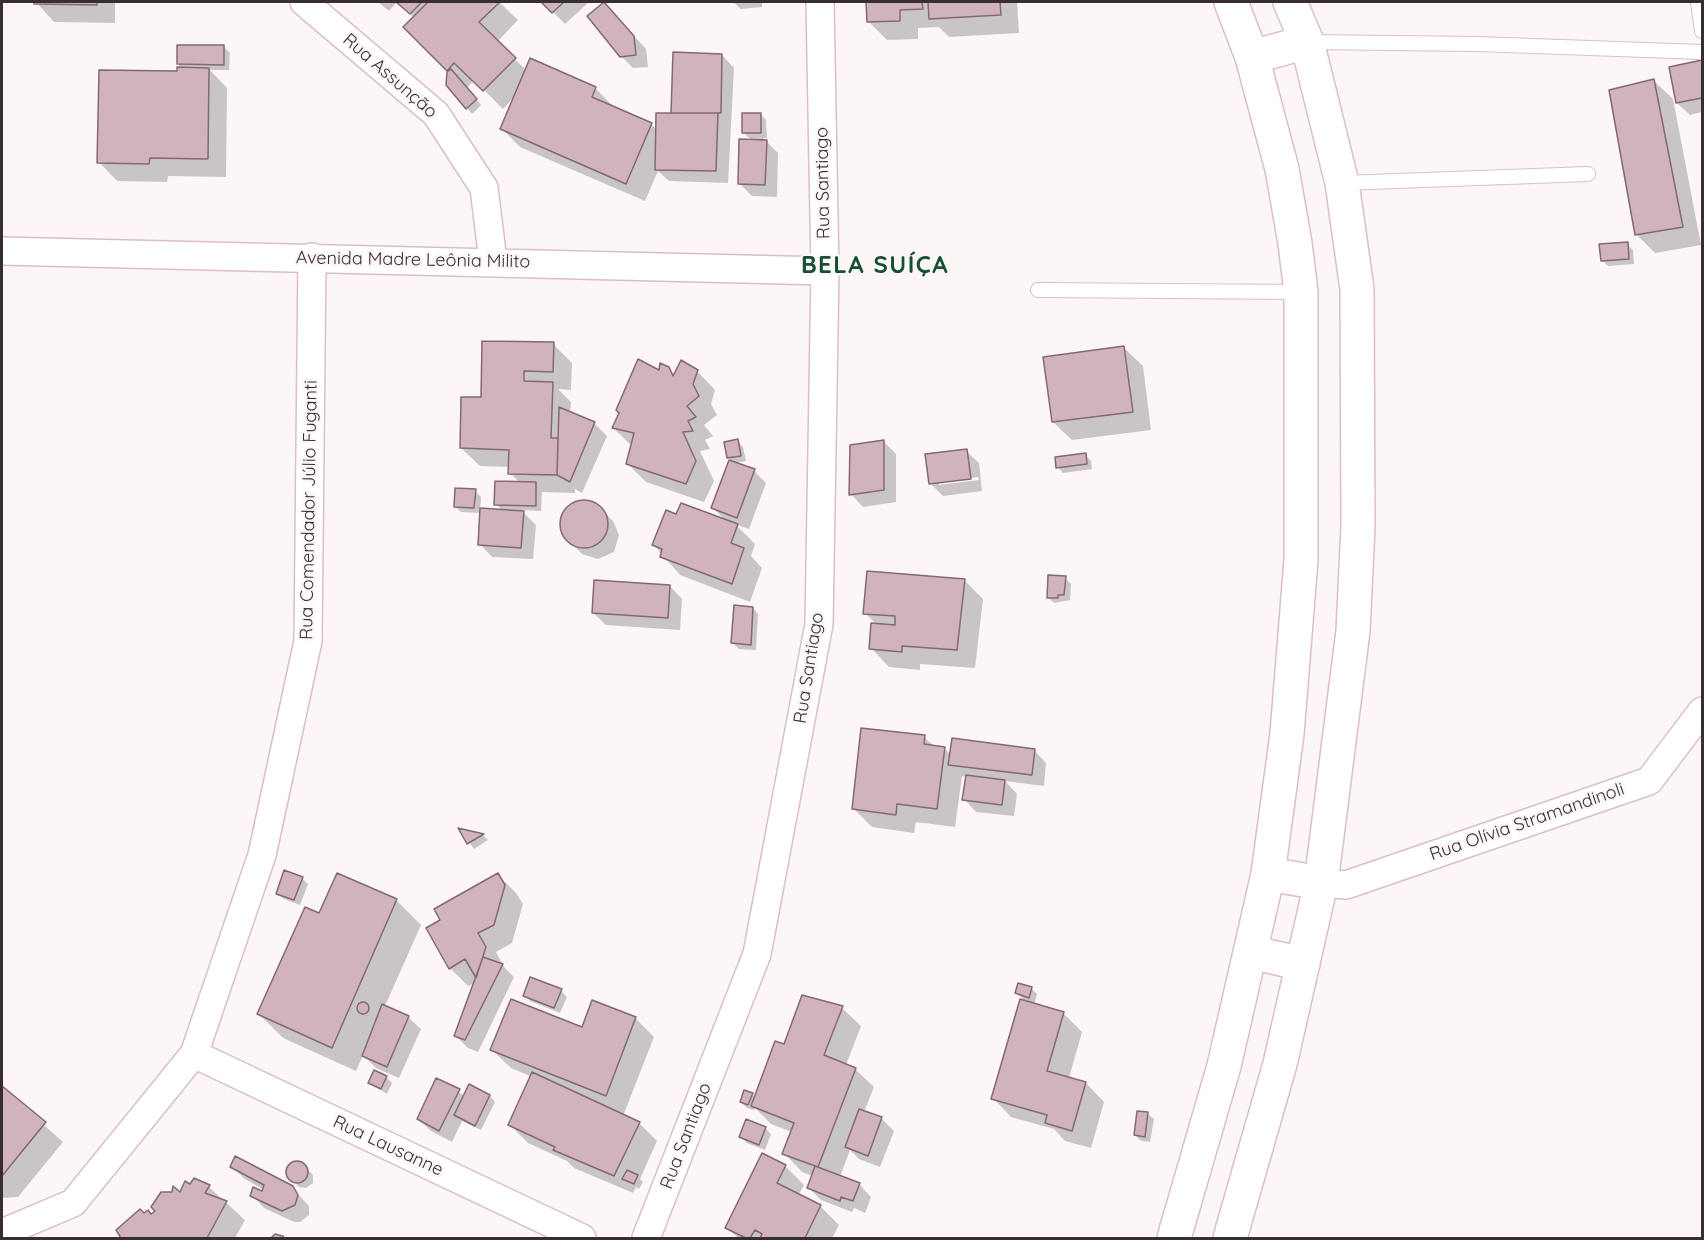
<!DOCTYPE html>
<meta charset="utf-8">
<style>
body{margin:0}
#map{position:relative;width:1704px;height:1240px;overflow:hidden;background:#fcf6f7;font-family:Quicksand,sans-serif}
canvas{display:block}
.frame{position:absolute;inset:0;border:3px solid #382d30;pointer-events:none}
</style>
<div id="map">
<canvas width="1704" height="1240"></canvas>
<div class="frame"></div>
</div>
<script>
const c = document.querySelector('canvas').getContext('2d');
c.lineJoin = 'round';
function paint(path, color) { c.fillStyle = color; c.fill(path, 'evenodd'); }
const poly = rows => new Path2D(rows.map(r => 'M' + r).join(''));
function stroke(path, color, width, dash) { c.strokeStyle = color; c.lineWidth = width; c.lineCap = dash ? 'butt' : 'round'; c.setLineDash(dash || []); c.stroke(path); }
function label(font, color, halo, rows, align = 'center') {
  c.font = font + ' Quicksand,sans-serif'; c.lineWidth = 5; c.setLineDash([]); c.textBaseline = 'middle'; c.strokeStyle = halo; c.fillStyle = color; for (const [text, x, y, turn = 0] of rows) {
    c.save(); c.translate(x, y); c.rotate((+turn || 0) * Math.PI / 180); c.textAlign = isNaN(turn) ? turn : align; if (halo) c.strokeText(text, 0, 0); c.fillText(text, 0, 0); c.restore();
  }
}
const shadow = poly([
 [36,2,115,2,115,23,54,22],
 [378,2,397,2,389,11],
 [398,2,499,2,518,20,497,42,526,70,595,88,614,107,651,124,657,130,722,55,734,68,728,183,669,181,658,171,645,201,520,147,501,128,515,96,503,109,474,80,467,88,481,105,472,114,467,108,450,72,405,27,414,18],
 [543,2,589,2,565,24],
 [733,2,762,2,762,7,741,9],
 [867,2,1017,2,1019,33,949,37,939,27,918,28,918,39,887,40,869,22],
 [604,3,646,49,648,67,633,68,621,56],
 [224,47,230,53,229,70,210,70,227,88,226,177,168,176,167,182,117,181,99,162,183,69,178,64],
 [1701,62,1702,112,1690,115,1677,103],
 [1654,81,1673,99,1701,245,1655,253,1636,234],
 [761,115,766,120,767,138,763,138,778,153,777,197,752,196,739,183,751,140,743,132],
 [1627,244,1633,250,1634,264,1608,266,1602,260],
 [553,344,572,363,571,390,558,389,571,402,570,414,594,423,607,436,582,493,575,489,575,493,542,492,541,511,521,510,536,525,533,559,492,557,480,544,481,513,461,512,455,506,475,491,481,497,480,510,503,511,496,504,520,483,510,473,510,467,480,466,461,448,483,399],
 [1124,348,1143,366,1151,430,1072,440,1053,422],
 [668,368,675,375,697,371,715,390,711,404,717,415,704,425,713,436,705,440,710,449,700,451,714,481,704,502,646,482,627,463,632,446,613,428,660,372],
 [737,441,743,447,746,461,735,463,754,471,766,483,749,529,735,524,755,544,751,556,762,568,750,602,680,575,654,545,677,516,727,522,712,507,731,460,729,458],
 [884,442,896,454,896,502,863,507,851,494],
 [966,451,979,463,982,491,943,496,931,484],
 [978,477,979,480,939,485,939,482],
 [1085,455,1091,461,1092,469,1063,473,1058,467],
 [581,502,594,504,600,508,613,521,619,535,614,552,598,559,582,554,569,541,562,528,565,512,573,505],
 [1065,578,1071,584,1070,600,1054,603,1048,597],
 [964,580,983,599,975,668,920,664,920,670,889,667,871,648,877,625,865,613],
 [670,586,682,599,680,630,606,625,593,613],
 [753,608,758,614,756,650,739,649,733,643],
 [924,737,935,747,944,748,951,755,1034,750,1046,763,1044,786,1005,781,1017,794,1014,816,976,812,964,799,967,777,962,776,955,827,916,822,914,833,872,827,853,808],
 [461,830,483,835,488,840,474,849],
 [338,875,397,901,421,925,385,1006,408,1017,421,1029,399,1078,376,1068,363,1055,356,1071,283,1038,259,1014,320,915],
 [498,875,516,893,523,904,512,943,496,952,504,967,514,977,478,1052,468,1048,455,1035,475,983,468,986,450,968,442,921],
 [302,878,308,884,300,905,284,899,278,893],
 [1019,985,1032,989,1037,994,1034,1005,1063,1013,1082,1032,1069,1078,1086,1083,1104,1102,1091,1148,1065,1141,1054,1129,1011,1117,993,1098,1026,1002,1017,993],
 [561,991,567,997,560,1013,530,1001,524,995],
 [593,1002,636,1019,654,1037,623,1116,639,1123,657,1141,640,1179,643,1182,639,1189,636,1187,633,1193,574,1168,567,1161,528,1143,510,1125,532,1077,511,1068,492,1050,583,1029],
 [842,1008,861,1026,846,1065,855,1069,874,1087,864,1112,882,1119,894,1131,880,1167,859,1159,850,1150,840,1177,859,1184,871,1197,865,1213,854,1208,852,1212,821,1200,809,1188,813,1176,802,1172,784,1153,792,1132,771,1124,755,1108,754,1110,747,1108,741,1102,752,1095,756,1098,784,1046],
 [386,1077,392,1083,387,1094,370,1083],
 [437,1080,465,1096,490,1096,495,1102,481,1130,462,1121,452,1142,431,1131,418,1119],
 [3,1089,63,1142,18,1197,2,1198],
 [1148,1114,1154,1119,1150,1142,1141,1141,1135,1135],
 [765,1128,771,1134,765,1150,747,1143,741,1137],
 [295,1162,301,1163,313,1175,313,1183,306,1188,299,1187,287,1174,288,1167],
 [785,1166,804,1185,798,1196,820,1206,839,1225,832,1238,738,1238,727,1228],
 [232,1167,292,1188,309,1206,309,1215,300,1222,294,1222,264,1208,252,1195,263,1193,264,1190,245,1179],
 [191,1186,209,1187,245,1220,235,1238,124,1238,145,1215,151,1216]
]);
const building = poly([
 [34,2,97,2,97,5,34,4,34,2],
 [396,2,422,2,410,14,396,2],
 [428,2,500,2,479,22,516,58,483,91,454,63,447,71,403,27,428,2],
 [541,2,564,2,552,13,541,2],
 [604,2,634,36,636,55,620,57,587,16,604,2],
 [866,2,922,2,923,9,900,10,900,21,867,22,866,2],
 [928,2,1000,2,1001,15,929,19,928,2],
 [177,45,224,45,224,65,177,64,177,45],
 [673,52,722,54,721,113,671,113,673,52],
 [530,58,596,87,592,97,652,123,626,184,500,129,530,58],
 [1702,60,1702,98,1676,103,1669,67,1702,60],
 [177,67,209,68,208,159,150,158,149,164,97,163,99,70,177,71,177,67],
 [451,69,477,99,466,109,446,85,447,72,451,69],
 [1654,79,1683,227,1635,235,1609,90,1654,79],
 [656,113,718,113,716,171,655,170,656,113],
 [742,113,761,113,761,133,742,133,742,113],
 [739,139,767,140,765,185,738,184,739,139],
 [1628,242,1629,259,1601,261,1599,244,1628,242],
 [482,341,554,342,553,372,524,371,524,381,553,382,551,438,558,438,557,475,508,474,509,450,460,448,461,397,481,397,482,341],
 [1124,346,1133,412,1052,422,1043,357,1124,346],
 [638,359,659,370,660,363,669,367,673,376,681,360,698,370,693,384,699,396,687,406,696,417,688,421,693,431,683,432,696,461,686,484,626,464,634,433,612,428,619,413,616,410,638,359],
 [559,407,595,422,570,482,557,475,559,407],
 [738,439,741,456,727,458,724,442,738,439],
 [884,440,884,490,849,495,850,445,884,440],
 [967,449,971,479,929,484,925,454,967,449],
 [1086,453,1087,464,1056,468,1055,457,1086,453],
 [729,460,755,469,737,518,711,508,729,460],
 [495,481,536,482,536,506,494,505,495,481],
 [455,488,476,489,474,508,454,507,455,488],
 '560 524a24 24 0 1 1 48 0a24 24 0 1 1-48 0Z',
 [681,503,738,524,731,543,744,548,732,584,660,557,662,549,652,545,666,510,676,514,681,503],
 [480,508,524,511,521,548,478,545,480,508],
 [867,571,965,579,957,650,902,646,902,652,869,649,871,623,895,625,895,616,863,614,867,571],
 [1048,575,1066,576,1064,595,1058,595,1058,598,1047,598,1048,575],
 [594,580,670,585,668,618,592,613,594,580],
 [734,605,753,607,751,645,731,643,734,605],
 [861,728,925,735,924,744,945,747,937,809,897,804,896,815,852,809,861,728],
 [952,738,1035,749,1032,775,948,765,952,738],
 [966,775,1005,780,1002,805,962,800,966,775],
 [458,828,484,834,467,844,458,828],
 [284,870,303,877,294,900,276,894,284,870],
 [337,873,397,899,332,1048,257,1014,305,907,319,913,337,873],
 [498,873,505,885,494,925,478,933,486,947,476,978,465,959,449,969,426,928,440,920,434,909,498,873],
 [483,957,503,964,465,1040,454,1036,483,957],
 [530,977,562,989,554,1008,523,996,530,977],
 [1018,983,1032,987,1029,998,1015,993,1018,983],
 [802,995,843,1006,824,1055,856,1068,818,1167,782,1154,794,1123,751,1106,775,1041,784,1044,802,995],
 [511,999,582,1027,592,1000,636,1017,606,1096,490,1050,511,999],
 [1020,999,1064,1012,1047,1071,1086,1082,1072,1131,1045,1123,1047,1115,991,1099,1020,999],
 '357 1008a6 6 0 1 1 12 0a6 6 0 1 1-12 0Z',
 [382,1004,409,1016,387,1067,362,1056,382,1004],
 [374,1070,387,1076,381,1089,368,1083,374,1070],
 [532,1072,640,1122,614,1176,553,1150,555,1147,508,1125,532,1072],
 [436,1078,460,1089,439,1131,417,1119,436,1078],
 [469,1084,490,1095,475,1126,454,1115,469,1084],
 [2,1086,46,1122,2,1176,2,1086],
 [744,1090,753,1093,748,1105,740,1102,744,1090],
 [859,1109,882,1117,868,1156,845,1147,859,1109],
 [1137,1111,1148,1112,1145,1137,1134,1135,1137,1111],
 [746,1119,766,1127,759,1145,739,1137,746,1119],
 [762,1153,786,1165,777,1183,821,1205,805,1238,760,1238,762,1234,755,1230,750,1238,746,1238,725,1228,762,1153],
 [235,1156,293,1186,298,1195,295,1205,282,1211,250,1196,253,1187,262,1191,264,1185,230,1167,235,1156],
 '286 1172a11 11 0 1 1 22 0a11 11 0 1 1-22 0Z',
 [815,1166,860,1183,853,1201,841,1197,840,1201,807,1188,815,1166],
 [627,1170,638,1175,634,1184,622,1179,627,1170],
 [194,1178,210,1185,205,1193,227,1201,207,1238,121,1238,116,1230,140,1209,144,1213,148,1210,151,1214,155,1211,151,1207,161,1192,172,1192,173,1186,180,1192,185,1181,190,1184,194,1178],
 [275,1234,283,1236,284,1238,271,1238,275,1234]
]);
const lane = poly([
 [1698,2,1702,31],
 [1307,42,1477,44,1702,52],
 [1342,183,1588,174],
 [1038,290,1301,292]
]);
const street = poly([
 [304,2,436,114,484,188,493,261],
 [2,251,825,271],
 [1321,883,1346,885,1649,781,1702,711],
 [194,1054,582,1238],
 [2,1233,73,1203,194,1054,262,855,308,641,312,257],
 [646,1238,757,954,819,624,825,271,820,2]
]);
const secondary = poly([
 [1252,57,1307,42],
 [1268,874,1321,883],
 [1250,952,1303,964],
 [1174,1238,1224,1066,1268,874,1287,734,1301,560,1301,292,1295,243,1282,169,1252,57,1231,2],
 [1230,1238,1280,1064,1321,883,1353,631,1358,527,1357,289,1342,183,1307,42,1290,2]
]);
const streetNames = [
 ["Rua Assunção",390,76,41],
 ["Rua Santiago",823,183,-91],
 ["Avenida Madre Leônia Milito",413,260,1],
 ["Rua Comendador Júlio Fuganti",309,510,-89],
 ["Rua Santiago",809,668,-81],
 ["Rua Olívia Stramandinoli",1527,822,-19],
 ["Rua Santiago",686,1136,-69],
 ["Rua Lausanne",388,1146,25]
];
const districtNames = [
 ["BELA SUÍÇA",875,266]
];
paint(shadow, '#0003');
paint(building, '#d1b4bb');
stroke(building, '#836970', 1.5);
stroke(lane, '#dbbfc5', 16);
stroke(street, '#dbbfc5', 30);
stroke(secondary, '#dbbfc5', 36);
stroke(lane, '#fff', 14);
stroke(street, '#fff', 27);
stroke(secondary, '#fff', 33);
label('18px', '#382d30', '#fcf6f7', streetNames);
c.letterSpacing = '1.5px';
label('bold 24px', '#145134', '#fcf6f7', districtNames);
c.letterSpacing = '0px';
</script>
